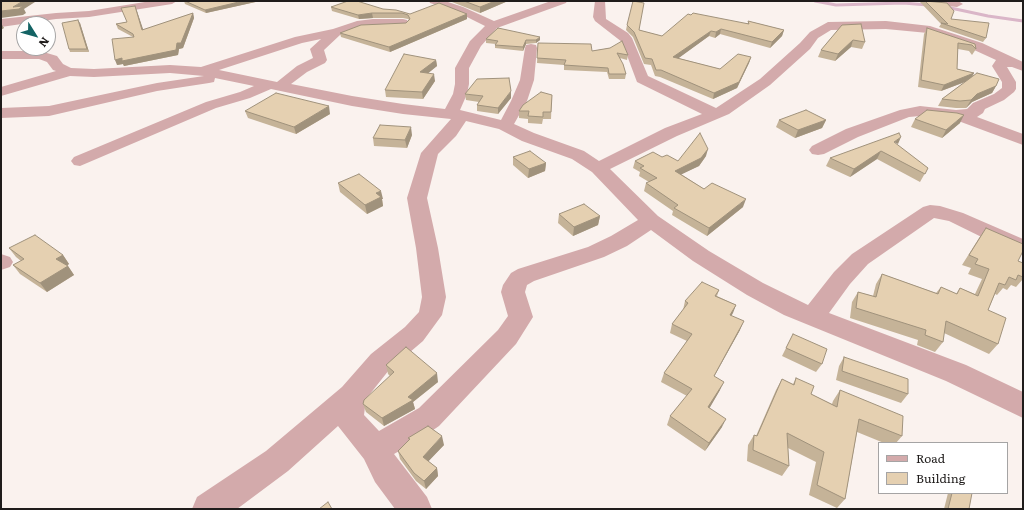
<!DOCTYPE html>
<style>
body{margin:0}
#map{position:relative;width:1024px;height:510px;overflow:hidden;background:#faf2ee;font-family:Literata,serif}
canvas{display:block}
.frame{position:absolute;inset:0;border:2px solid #1f1c1b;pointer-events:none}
.legend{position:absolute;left:878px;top:442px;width:130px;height:52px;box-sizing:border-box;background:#fff;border:1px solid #a5a4a4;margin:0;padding:5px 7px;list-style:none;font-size:12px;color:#1f1c1b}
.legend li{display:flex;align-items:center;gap:8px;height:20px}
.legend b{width:20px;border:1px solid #a5a4a4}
.north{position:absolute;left:16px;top:16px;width:40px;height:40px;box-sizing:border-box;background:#fff;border:1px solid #a5a4a4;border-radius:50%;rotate:127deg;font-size:11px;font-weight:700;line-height:16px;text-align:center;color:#1f1c1b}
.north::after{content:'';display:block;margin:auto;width:14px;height:18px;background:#136364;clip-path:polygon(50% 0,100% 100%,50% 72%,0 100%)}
</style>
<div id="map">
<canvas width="1024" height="510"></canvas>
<div class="frame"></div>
<ul class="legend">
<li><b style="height:5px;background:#d3aaab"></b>Road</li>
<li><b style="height:11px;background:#e5d0b1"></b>Building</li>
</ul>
<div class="north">N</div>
</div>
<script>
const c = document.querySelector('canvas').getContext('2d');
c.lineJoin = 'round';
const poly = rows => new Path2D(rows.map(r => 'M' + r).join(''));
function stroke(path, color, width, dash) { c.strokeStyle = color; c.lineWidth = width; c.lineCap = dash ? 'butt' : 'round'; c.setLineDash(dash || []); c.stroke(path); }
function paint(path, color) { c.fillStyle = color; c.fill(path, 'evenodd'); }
const stream = poly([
 [815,1,836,5,903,3,928,5],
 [946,7,988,16,1023,21]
]);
const minor = poly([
 [151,1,177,1,172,4,89,17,56,19,1,27,1,19,56,13,89,11,151,1],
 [429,1,445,1,463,7,494,21,551,1,567,1,566,3,497,28,481,46,469,68,469,84,467,94,460,110,501,120,511,101,520,80,525,48,526,45,531,44,536,45,537,48,534,80,527,101,514,124,534,133,584,151,599,161,665,128,702,114,637,82,622,42,595,21,593,17,595,1,605,1,606,19,628,33,632,38,648,76,716,108,760,79,800,43,810,32,828,22,886,21,930,26,982,43,1023,62,1023,71,1012,67,1007,67,1016,82,1016,89,1014,92,1004,100,985,109,983,113,977,117,1023,134,1023,145,953,119,920,116,909,117,858,137,824,154,818,155,812,154,809,150,812,146,846,129,900,110,920,106,956,110,967,109,973,103,994,94,1002,88,1002,82,992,66,996,60,972,49,928,33,886,29,831,30,818,38,810,49,770,85,729,114,677,136,610,169,658,216,709,251,763,283,808,305,834,272,852,254,923,207,930,205,940,206,963,213,1023,239,1023,253,1006,249,949,221,934,218,868,264,850,284,829,313,966,365,1023,392,1023,418,946,381,784,315,747,295,693,261,651,230,627,246,604,257,534,281,527,285,525,292,533,317,516,344,439,426,420,439,394,454,427,497,432,509,395,509,375,482,364,459,338,426,288,471,237,509,192,509,197,497,266,451,342,387,371,354,405,327,419,312,422,297,416,248,407,198,421,153,451,119,403,114,352,106,271,89,250,98,216,108,80,166,74,165,71,161,74,157,206,102,240,92,254,86,215,78,214,82,209,83,157,91,49,116,1,118,1,108,49,106,157,83,204,76,170,73,94,77,70,76,1,96,1,87,56,71,53,70,47,62,39,59,1,59,1,51,40,51,57,56,63,64,71,68,94,69,170,65,201,67,295,37,333,29,357,21,373,19,403,19,407,20,409,23,407,26,359,28,340,35,324,50,327,60,325,63,307,72,291,84,352,96,403,104,445,109,453,94,455,84,455,68,470,41,485,26,455,11,430,3,429,1],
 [321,39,310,49,313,58,297,66,277,82,219,70,302,43,321,39],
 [466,121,499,129,522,141,572,159,592,172,638,220,611,236,588,247,518,269,511,273,503,285,501,292,508,316,498,330,419,408,379,431,364,415,366,399,389,370,423,341,442,315,446,297,438,248,427,198,438,154,456,136,466,121],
 [923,1,958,1,963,4,957,7,928,4,923,1],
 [1,254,10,257,13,262,10,267,1,270,1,254]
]);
const wall = poly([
 [184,1,260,1,206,13,185,4],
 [452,1,508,1,480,13,452,2],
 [919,1,929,1,951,19,986,38,983,42,939,27,941,24],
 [135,6,143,30,193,13,194,18,183,48,179,49,178,55,124,66,123,64,117,65,133,37,118,29,116,24,127,22],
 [331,7,383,9,410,14,467,14,467,19,390,52,341,37,340,33,406,23,409,20,408,19,403,18,373,18,359,19,332,11],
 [748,21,784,30,782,36,770,48,720,34,715,38,709,36,678,58,720,69,751,57,749,63,737,88,713,99,660,77,655,76,651,65,644,64,633,37,626,30,627,25,639,30,662,36,748,23],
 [80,23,89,52,70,52,69,49],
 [842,25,865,42,862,49,851,47,835,61,818,57,821,50],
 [498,28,540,40,536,43,526,44,523,51,495,48,495,45,496,44,486,43,486,39],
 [927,28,975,44,976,49,972,55,969,51,958,49,957,69,974,73,972,77,996,86,992,93,972,102,966,108,956,108,938,106,942,99,965,82,941,91,918,87,924,34],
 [538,43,592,51,610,48,628,55,627,60,620,58,626,74,625,79,609,79,607,72,564,70,564,65,537,63],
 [436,60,437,66,428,73,435,81,423,99,386,97,385,90],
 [465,94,511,98,498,114,477,111,477,105,479,102,466,100],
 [552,95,551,119,543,119,542,124,528,123,528,119,519,118,519,111],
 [245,111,330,114,296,134,248,118],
 [915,119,960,123,942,138,911,127],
 [779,120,826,120,822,128,795,138,776,127],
 [412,135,407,148,374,146,373,138],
 [897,145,928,168,920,182,877,159,850,177,826,166,830,158],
 [706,156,699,166,681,174,704,189,743,207,707,236,672,215,673,211,644,191,646,183,649,182,639,176,640,172,633,168,635,161,678,161],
 [513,157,546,163,545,171,528,178,513,165],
 [338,183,383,199,382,199,383,206,367,214,340,192],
 [559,214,600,216,598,225,573,236,558,223],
 [986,228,1018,261,1023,263,1023,279,1016,287,1011,285,1007,290,1003,288,997,295,995,294,988,310,998,344,989,354,944,333,943,342,935,352,917,345,918,340,850,318,852,302,858,292,873,296,876,284,882,274,936,293,941,287,956,294,960,288,975,294,982,279,968,274,971,268,962,265,979,238],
 [9,248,63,255,69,264,66,266,68,266,74,275,47,292,20,274,13,265,21,261,16,257],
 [719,290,717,296,736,305,731,316,740,330,714,376,720,390,709,408,722,427,705,451,667,425,670,416,687,396,661,382,664,373,687,341,670,333,672,324,683,310,685,301],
 [793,334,822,364,816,372,782,356],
 [844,357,908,394,901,403,836,380,839,366],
 [386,365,438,382,413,402,415,409,384,426,366,412,363,404,390,376,388,374],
 [796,378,811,394,832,404,833,401,840,390,902,436,896,443,884,443,857,432,845,499,837,508,809,495,816,462,788,448,789,466,782,476,747,461,748,445,754,435,756,436,776,390,782,379,793,384],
 [408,438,444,445,428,461,437,468,438,476,426,489,416,481,400,459,398,451,409,440],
 [948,493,971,493,969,509,944,509]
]);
const shadedWall = poly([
 [23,1,34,1,35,2,24,9,26,13,23,15,1,18,1,11,13,7],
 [243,1,260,1,206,13,205,10],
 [495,1,508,1,480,13,480,7],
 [135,6,137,11,145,35,142,30],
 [193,13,194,18,183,48,179,49,178,55,124,66,123,64,117,65,115,60],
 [372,13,373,18,359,19,358,15],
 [467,14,467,19,390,52,389,47],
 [78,20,80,23,89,52,87,49],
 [1,23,4,28,1,30],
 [721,29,720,34,715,38,716,32],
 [784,30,782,36,770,48,772,42],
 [711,31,709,36,672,63,673,57],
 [540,37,540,40,536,43,536,40],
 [526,40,526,44,523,51,523,47],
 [853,40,851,47,835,61,838,54],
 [751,57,749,63,737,88,713,99,714,93],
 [436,60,437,66,421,79,420,72],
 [974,73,970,80,941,91,944,85],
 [434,74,435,81,423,99,422,92],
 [996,86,992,93,972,102,966,108,971,100,977,94],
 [511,91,511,98,498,114,498,108],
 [329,106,330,114,296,134,294,127],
 [964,115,960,123,942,138,946,130],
 [826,120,822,128,795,138,798,130],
 [411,127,412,135,407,148,405,140],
 [901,137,898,144,894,142],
 [708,149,706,156,699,166,674,178,675,171],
 [881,151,877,159,850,177,854,169],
 [546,163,545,171,528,178,529,169],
 [381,191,383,199,382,199,383,206,367,214,365,205,376,193],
 [746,199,743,207,707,236,709,228],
 [600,216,598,225,573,236,574,227],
 [63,255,69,264,63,268,56,259],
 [68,266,74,275,47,292,40,283],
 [736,305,733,313,727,324,730,315],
 [744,321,740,330,710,384,714,376],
 [437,373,438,382,413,402,415,409,384,426,382,418],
 [724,382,720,390,705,416,708,407],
 [726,419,722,427,705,451,709,443],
 [442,436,444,445,425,465,423,457],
 [437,468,438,476,426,489,424,481]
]);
const building = poly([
 [1,1,23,1,13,7,23,6,19,9,1,11,1,1],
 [185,1,243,1,205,10,185,1],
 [348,1,357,1,383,9,396,10,410,14,439,3,467,14,389,47,340,33,361,25,406,23,410,19,408,15,402,13,372,13,358,15,331,7,348,1],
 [464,1,495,1,480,7,464,1],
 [633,1,644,3,639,30,662,36,688,14,691,15,693,13,749,24,748,21,784,30,772,42,721,29,716,32,711,31,673,57,720,69,738,54,751,57,739,82,714,93,661,70,656,70,652,59,645,58,634,32,627,25,633,1],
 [925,1,947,3,954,11,951,19,989,23,986,38,941,23,948,24,925,1],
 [135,6,142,30,193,13,181,43,177,43,176,50,122,61,122,58,115,60,112,39,134,37,133,34,116,24,127,22,121,8,135,6],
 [78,20,87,49,69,49,62,23,78,20],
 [861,24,865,42,853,40,838,54,821,50,842,25,861,24],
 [498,28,540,37,536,40,526,40,523,47,495,45,498,41,486,39,498,28],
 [927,28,975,44,976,49,972,45,958,43,957,69,974,73,944,85,921,80,927,28],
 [622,41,628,55,617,53,623,64,626,74,609,74,608,68,564,65,566,60,537,58,538,43,591,44,592,51,610,48,622,41],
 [404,54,436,60,420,72,434,74,422,92,385,90,404,54],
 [977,73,999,79,996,86,977,94,971,100,960,101,942,99,977,73],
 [509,78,511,91,498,108,477,105,483,96,465,94,477,79,509,78],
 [541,92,552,95,551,112,543,112,543,117,528,116,529,111,519,111,523,105,541,92],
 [276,93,329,106,294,127,245,111,276,93],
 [806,110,826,120,798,130,779,120,806,110],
 [927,110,957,113,964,115,946,130,915,119,927,110],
 [380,125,411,127,405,140,373,138,380,125],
 [700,133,708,149,701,158,675,171,704,189,712,183,746,199,709,228,674,208,678,205,646,183,657,178,640,168,644,166,635,161,653,152,662,157,667,155,678,161,700,133],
 [899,133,901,137,894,142,928,168,925,174,881,151,854,169,830,158,899,133],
 [530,151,546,163,529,169,513,157,530,151],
 [359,174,381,191,376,193,381,197,365,205,338,183,359,174],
 [584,204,600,216,574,227,559,214,584,204],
 [986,228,1023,244,1023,251,1018,261,1023,263,1023,277,1018,275,1016,280,1009,277,1005,285,999,283,988,310,1006,318,998,344,946,321,943,342,925,335,926,330,856,308,858,292,876,297,882,274,938,294,941,287,957,294,960,288,978,296,989,269,975,264,978,259,969,255,986,228],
 [35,235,63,255,56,259,68,266,40,283,13,265,24,259,9,248,35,235],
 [702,282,719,290,715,296,736,305,730,315,744,321,714,376,724,382,708,407,726,419,709,443,670,416,692,389,664,373,692,334,672,324,688,303,685,301,702,282],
 [793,334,827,349,822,364,786,348,793,334],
 [406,347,437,373,408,397,413,400,382,418,363,404,364,400,394,372,386,365,406,347],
 [844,357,908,379,908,394,842,371,844,357],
 [796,378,814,386,811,394,837,407,840,390,903,416,902,436,859,419,845,499,817,485,824,452,787,433,789,466,753,450,754,435,757,436,782,379,794,385,796,378],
 [428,426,442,436,423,457,437,468,424,481,414,473,398,451,410,439,408,438,428,426],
 [952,493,972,493,969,509,948,509,952,493],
 [328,502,332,509,319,509,328,502]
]);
stroke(stream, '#dab6c8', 3);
paint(minor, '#d3aaab');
paint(wall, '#c5b398');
paint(shadedWall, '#a0927c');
paint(building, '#e5d0b1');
stroke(building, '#a0927c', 1);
</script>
